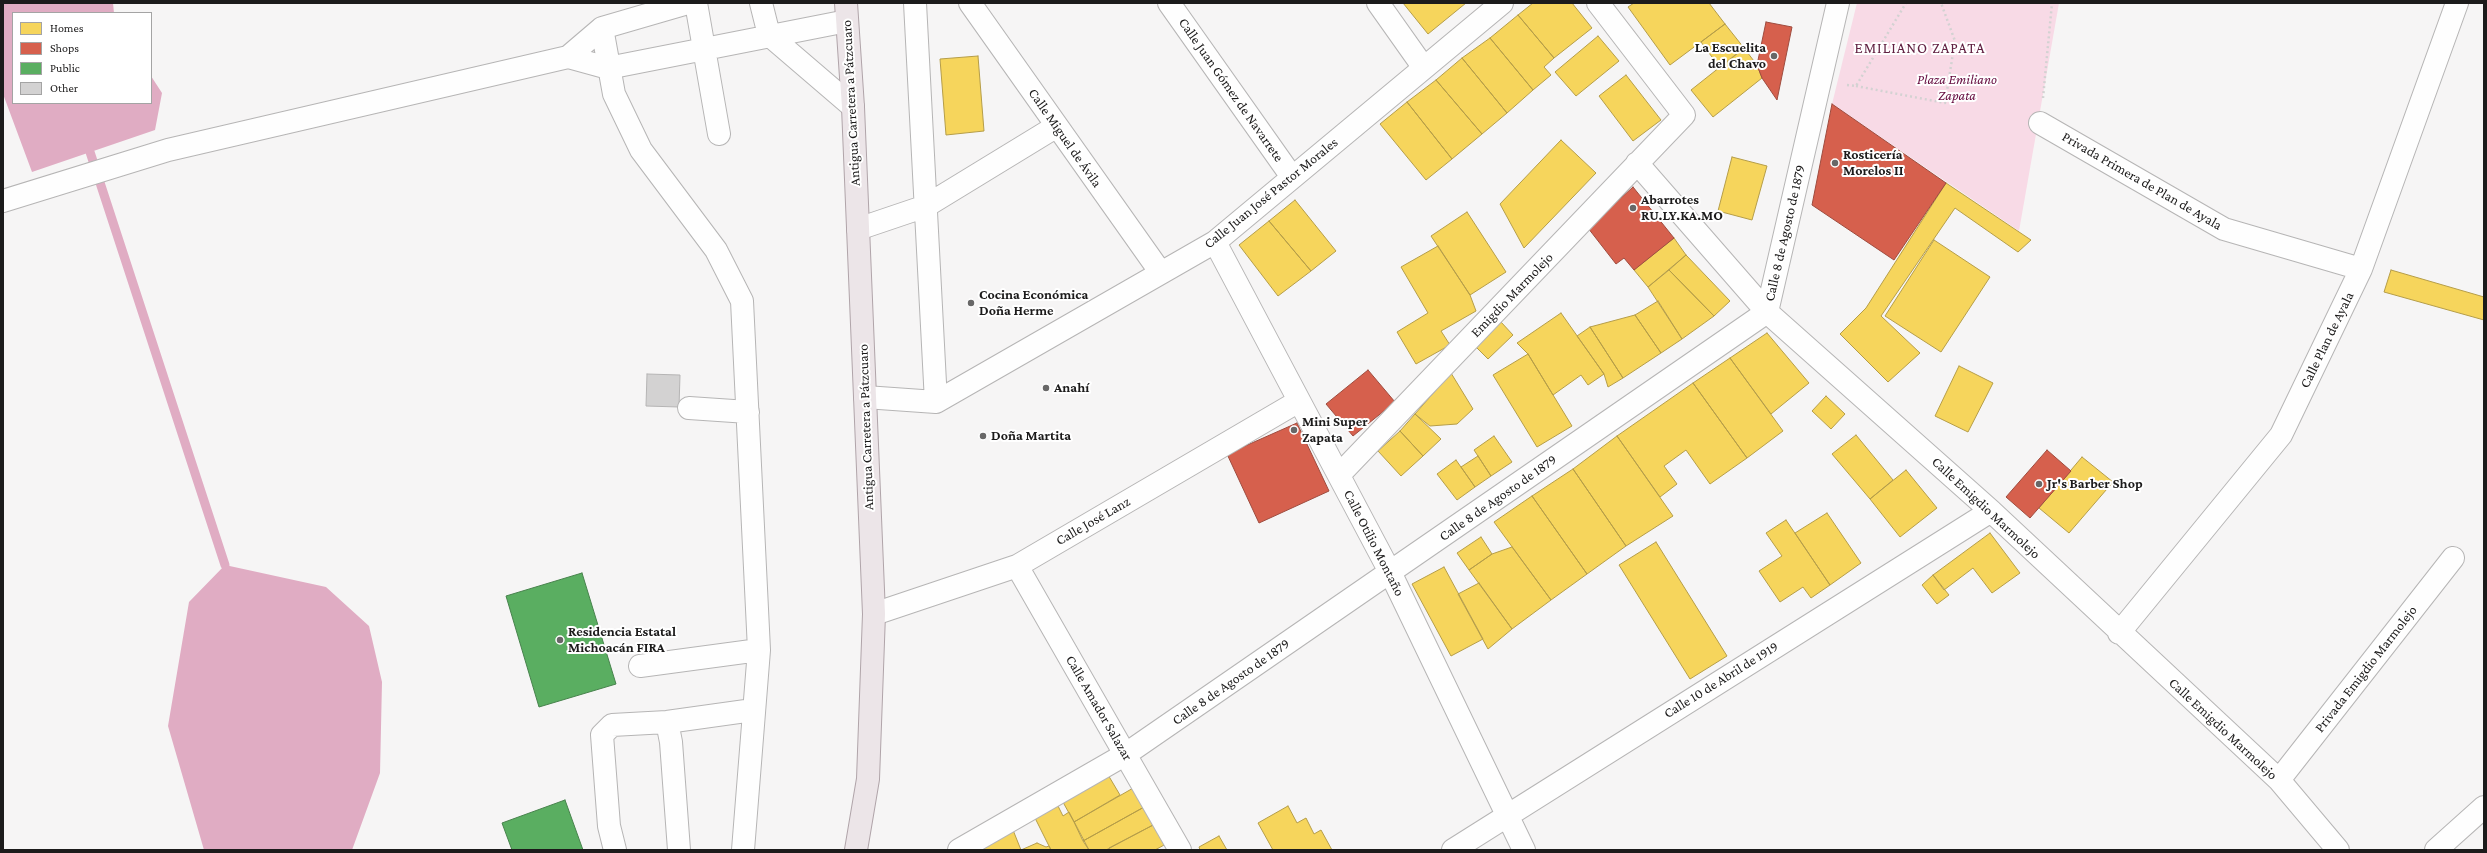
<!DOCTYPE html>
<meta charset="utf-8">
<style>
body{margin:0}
#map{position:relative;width:2487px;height:853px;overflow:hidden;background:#f6f5f5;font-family:"Crimson Pro",serif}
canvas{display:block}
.frame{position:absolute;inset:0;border:4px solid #1c1b1b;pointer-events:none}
.legend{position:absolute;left:12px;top:12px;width:140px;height:92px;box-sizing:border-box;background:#fff;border:1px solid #a4a4a4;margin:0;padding:5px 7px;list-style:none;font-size:12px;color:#1c1b1b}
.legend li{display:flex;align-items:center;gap:8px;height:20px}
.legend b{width:20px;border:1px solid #a4a4a4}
</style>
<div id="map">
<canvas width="2487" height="853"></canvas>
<div class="frame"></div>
<ul class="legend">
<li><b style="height:11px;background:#f6d55c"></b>Homes</li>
<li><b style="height:11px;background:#d6604d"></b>Shops</li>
<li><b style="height:11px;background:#5aae61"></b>Public</li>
<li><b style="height:11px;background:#d3d2d2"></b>Other</li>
</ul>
</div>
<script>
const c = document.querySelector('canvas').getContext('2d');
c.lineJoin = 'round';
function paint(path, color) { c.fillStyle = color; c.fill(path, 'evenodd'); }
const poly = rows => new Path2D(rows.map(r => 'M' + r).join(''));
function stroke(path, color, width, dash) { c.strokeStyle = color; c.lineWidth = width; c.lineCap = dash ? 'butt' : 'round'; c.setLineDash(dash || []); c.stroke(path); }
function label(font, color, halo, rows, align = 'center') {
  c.font = font + ' "Crimson Pro",serif'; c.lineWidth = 4; c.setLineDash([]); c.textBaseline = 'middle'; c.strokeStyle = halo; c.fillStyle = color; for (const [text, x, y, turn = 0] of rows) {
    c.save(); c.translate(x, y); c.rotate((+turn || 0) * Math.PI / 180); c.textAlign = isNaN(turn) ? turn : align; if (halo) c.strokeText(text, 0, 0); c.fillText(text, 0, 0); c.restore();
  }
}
const green = poly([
 [1857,3,2059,3,2019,231,1832,104]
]);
const water = poly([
 [3,3,113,3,114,13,13,13,13,103,151,103,151,76,162,93,155,130,32,172,3,94],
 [225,565,326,587,369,626,382,682,380,773,352,850,204,850,168,726,189,602]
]);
const homes = poly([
 [1403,3,1466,3,1428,34,1403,3],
 [1533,3,1572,3,1592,28,1554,58,1518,15,1533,3],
 [1634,3,1709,3,1725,24,1670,65,1628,7,1634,3],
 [1518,15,1554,58,1544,67,1551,75,1533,90,1490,38,1518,15],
 [1725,24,1744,48,1720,68,1701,42,1725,24],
 [1598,36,1619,61,1576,96,1555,72,1598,36],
 [1490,38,1533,90,1507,113,1462,58,1490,38],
 [1744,48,1757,65,1762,78,1713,117,1691,90,1744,48],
 [978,56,984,131,946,135,940,59,978,56],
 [1462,58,1507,113,1482,134,1436,80,1462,58],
 [1626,75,1661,120,1633,141,1599,96,1626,75],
 [1436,80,1482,134,1452,159,1407,102,1436,80],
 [1407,102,1452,159,1426,180,1380,124,1407,102],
 [1561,140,1596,173,1524,248,1500,204,1561,140],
 [1732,157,1767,166,1752,220,1718,211,1732,157],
 [1946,183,2031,240,2018,252,1955,208,1881,316,1920,353,1888,382,1840,334,1866,308,1946,183],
 [1295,200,1336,251,1311,271,1269,221,1295,200],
 [1467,212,1506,272,1470,295,1431,236,1467,212],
 [1269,221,1311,271,1278,296,1239,245,1269,221],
 [1674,238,1686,255,1648,287,1634,270,1674,238],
 [1934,240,1990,277,1941,352,1885,316,1934,240],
 [1438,246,1470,295,1476,311,1441,331,1450,345,1416,364,1397,332,1428,313,1401,267,1438,246],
 [1686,255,1730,301,1714,316,1669,270,1686,255],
 [1669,270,1714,316,1682,339,1648,287,1669,270],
 [2391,270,2484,297,2484,320,2384,292,2391,270],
 [1658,301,1682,339,1661,353,1635,315,1658,301],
 [1561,313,1604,374,1588,385,1581,375,1553,395,1528,354,1517,343,1561,313],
 [1635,315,1661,353,1623,378,1590,327,1635,315],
 [1501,322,1513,335,1488,359,1475,346,1501,322],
 [1590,327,1623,378,1608,387,1604,374,1577,336,1590,327],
 [1767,333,1809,383,1771,414,1730,358,1767,333],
 [1528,354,1572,426,1537,447,1493,375,1528,354],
 [1730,358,1783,431,1747,458,1693,383,1730,358],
 [1959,366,1993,383,1968,432,1935,416,1959,366],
 [1451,373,1473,409,1457,424,1430,426,1415,414,1451,373],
 [1693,383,1747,458,1710,484,1686,450,1664,466,1677,484,1660,497,1617,436,1693,383],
 [1826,396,1845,414,1831,429,1812,411,1826,396],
 [1415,414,1441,439,1423,456,1400,431,1415,414],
 [1400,431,1423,456,1401,476,1378,451,1400,431],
 [1856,435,1893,480,1870,499,1832,454,1856,435],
 [1494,436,1512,462,1491,476,1474,450,1494,436],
 [1617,436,1673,516,1626,546,1573,469,1617,436],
 [1478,456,1491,476,1475,487,1461,467,1478,456],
 [2082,457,2113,482,2069,533,2039,508,2082,457],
 [1456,460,1475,487,1457,500,1437,474,1456,460],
 [1573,469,1626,546,1587,574,1532,496,1573,469],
 [1906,470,1937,508,1900,537,1870,499,1906,470],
 [1532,496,1587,574,1551,600,1494,522,1532,496],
 [1827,513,1861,563,1830,585,1795,533,1827,513],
 [1786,520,1830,585,1811,598,1803,587,1780,602,1759,571,1782,556,1766,533,1786,520],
 [1990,533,2020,573,1992,593,1973,568,1944,590,1933,575,1990,533],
 [1481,537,1492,554,1469,570,1457,553,1481,537],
 [1656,542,1727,656,1690,679,1619,565,1656,542],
 [1512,547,1551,600,1512,629,1469,570,1492,554,1512,547],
 [1444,567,1483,639,1451,656,1412,584,1444,567],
 [1933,575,1949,595,1937,604,1922,585,1933,575],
 [1479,583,1512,629,1488,649,1458,594,1479,583],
 [1104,768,1120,795,1074,822,1059,795,1104,768],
 [1135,787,1146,806,1083,841,1074,822,1135,787],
 [1054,798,1063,816,1069,812,1089,850,1051,850,1031,810,1054,798],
 [1146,806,1155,824,1106,850,1089,850,1083,841,1146,806],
 [1288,806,1297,823,1306,818,1314,834,1321,830,1332,850,1273,850,1258,823,1288,806],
 [1155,824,1166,844,1155,850,1110,850,1109,848,1155,824],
 [1013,830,1021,850,972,850,1013,830],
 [1219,836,1227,850,1200,850,1199,847,1219,836],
 [1037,843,1046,847,1049,846,1051,850,1021,850,1037,843]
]);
const shops = poly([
 [1766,22,1792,27,1777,100,1762,78,1757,65,1766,22],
 [1832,104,1946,183,1894,260,1812,205,1832,104],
 [1633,187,1674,238,1634,270,1624,258,1616,264,1588,228,1633,187],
 [1368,370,1395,402,1353,436,1326,404,1368,370],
 [1297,423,1329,491,1259,523,1227,454,1297,423],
 [2047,450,2071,471,2030,518,2006,497,2047,450]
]);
const public = poly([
 [582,573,616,684,539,707,506,596,582,573],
 [565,800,583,850,512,850,502,823,565,800]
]);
const stream = poly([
 [90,152,225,565]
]);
const building = poly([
 [647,374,680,375,679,407,646,406,647,374]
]);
const path = poly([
 [1847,85,1856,86,1906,3],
 [1856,86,1945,103,1955,41,1941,3],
 [2043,98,2052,3]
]);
const minor = poly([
 [696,3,719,134],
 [761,3,769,35,853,107],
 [915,3,936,402],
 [970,3,1161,273],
 [1169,3,1292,177],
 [1378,3,1424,68],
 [602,28,614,94,641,150,716,250,742,301,759,650,743,850],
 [568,57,608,68,847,21],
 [2040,123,2224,229,2361,269],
 [1637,163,1767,312,1991,511,2279,780,2338,850],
 [3,201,168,150,568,57,602,28,688,3],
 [858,229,926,206,1057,126],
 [1215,242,1390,572,1524,850],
 [865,397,936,402],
 [936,402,1215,242,1502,3],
 [689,408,748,412],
 [1339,475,1684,115,1598,3],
 [1017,566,1180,850],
 [874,614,1017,566,1299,401],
 [2119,633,2281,435,2361,269,2457,3],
 [640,666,759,650],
 [667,722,671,742,679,850],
 [2279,780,2453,558],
 [615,850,609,826,602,735,612,725,667,722,753,710],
 [959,850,1126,754,1767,312,1838,3],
 [1453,850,1991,511],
 [2436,850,2484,807]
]);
const major = poly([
 [846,3,853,107,874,614,868,779,856,850]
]);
const markers = [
 [1774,56,4,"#686767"],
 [1835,163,4,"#686767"],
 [1633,208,4,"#686767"],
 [971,303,4,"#686767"],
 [1046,388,4,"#686767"],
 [1294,430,4,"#686767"],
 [983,436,4,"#686767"],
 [2039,484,4,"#686767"],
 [560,640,4,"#686767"]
];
const poiNames = [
 ["La Escuelita",1766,48,"right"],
 ["del Chavo",1766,64,"right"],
 ["Rosticería",1843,155],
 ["Morelos II",1843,171],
 ["Abarrotes",1641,200],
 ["RU.LY.KA.MO",1641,216],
 ["Cocina Económica",979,295],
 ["Doña Herme",979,311],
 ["Anahí",1054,388],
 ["Mini Super",1302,422],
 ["Zapata",1302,438],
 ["Doña Martita",991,436],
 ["Jr's Barber Shop",2047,484],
 ["Residencia Estatal",568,632],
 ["Michoacán FIRA",568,648]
];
const parkNames = [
 ["Plaza Emiliano",1957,80],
 ["Zapata",1957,96]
];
const streetNames = [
 ["Calle Juan Gómez de Navarrete",1231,90,55],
 ["Antigua Carretera a Pátzcuaro",851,103,-93],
 ["Calle Miguel de Ávila",1065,138,55],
 ["Privada Primera de Plan de Ayala",2142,181,30],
 ["Calle Juan José Pastor Morales",1271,193,-39],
 ["Calle 8 de Agosto de 1879",1785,233,-77],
 ["Emigdio Marmolejo",1512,295,-46],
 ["Calle Plan de Ayala",2327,340,-64],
 ["Antigua Carretera a Pátzcuaro",866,427,-92],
 ["Calle 8 de Agosto de 1879",1498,498,-35],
 ["Calle Emigdio Marmolejo",1986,508,43],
 ["Calle José Lanz",1093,521,-30],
 ["Calle Otilio Montaño",1374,543,63],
 ["Privada Emigdio Marmolejo",2366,669,-52],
 ["Calle 10 de Abril de 1919",1721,680,-32],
 ["Calle 8 de Agosto de 1879",1231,682,-35],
 ["Calle Amador Salazar",1099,708,60],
 ["Calle Emigdio Marmolejo",2223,729,43]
];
const neighbourhoodNames = [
 ["EMILIANO ZAPATA",1920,48]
];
paint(green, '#f8dae6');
paint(water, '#e0acc3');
paint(homes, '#f6d55c');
stroke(homes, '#b59d48', 1);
paint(shops, '#d6604d');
stroke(shops, '#9e4b3e', 1);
paint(public, '#5aae61');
stroke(public, '#47824c', 1);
stroke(stream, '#e0acc3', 9);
paint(building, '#d3d2d2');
stroke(building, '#b5b4b4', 1);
stroke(minor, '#b6b5b5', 24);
stroke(major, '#b0a4a9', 24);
stroke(path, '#d3d2d2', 2.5, [2, 3]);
stroke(minor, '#fefefe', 22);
stroke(major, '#ece5e8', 22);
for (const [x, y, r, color] of markers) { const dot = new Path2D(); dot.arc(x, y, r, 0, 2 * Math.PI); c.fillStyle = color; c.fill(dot); stroke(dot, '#fff', 1.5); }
label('bold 14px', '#1c1b1b', '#fff', poiNames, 'left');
label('italic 14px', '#640a3e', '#fff', parkNames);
label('14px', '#1c1b1b', '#fff', streetNames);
c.letterSpacing = '1px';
label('15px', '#612142', '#fff', neighbourhoodNames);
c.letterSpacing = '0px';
</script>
